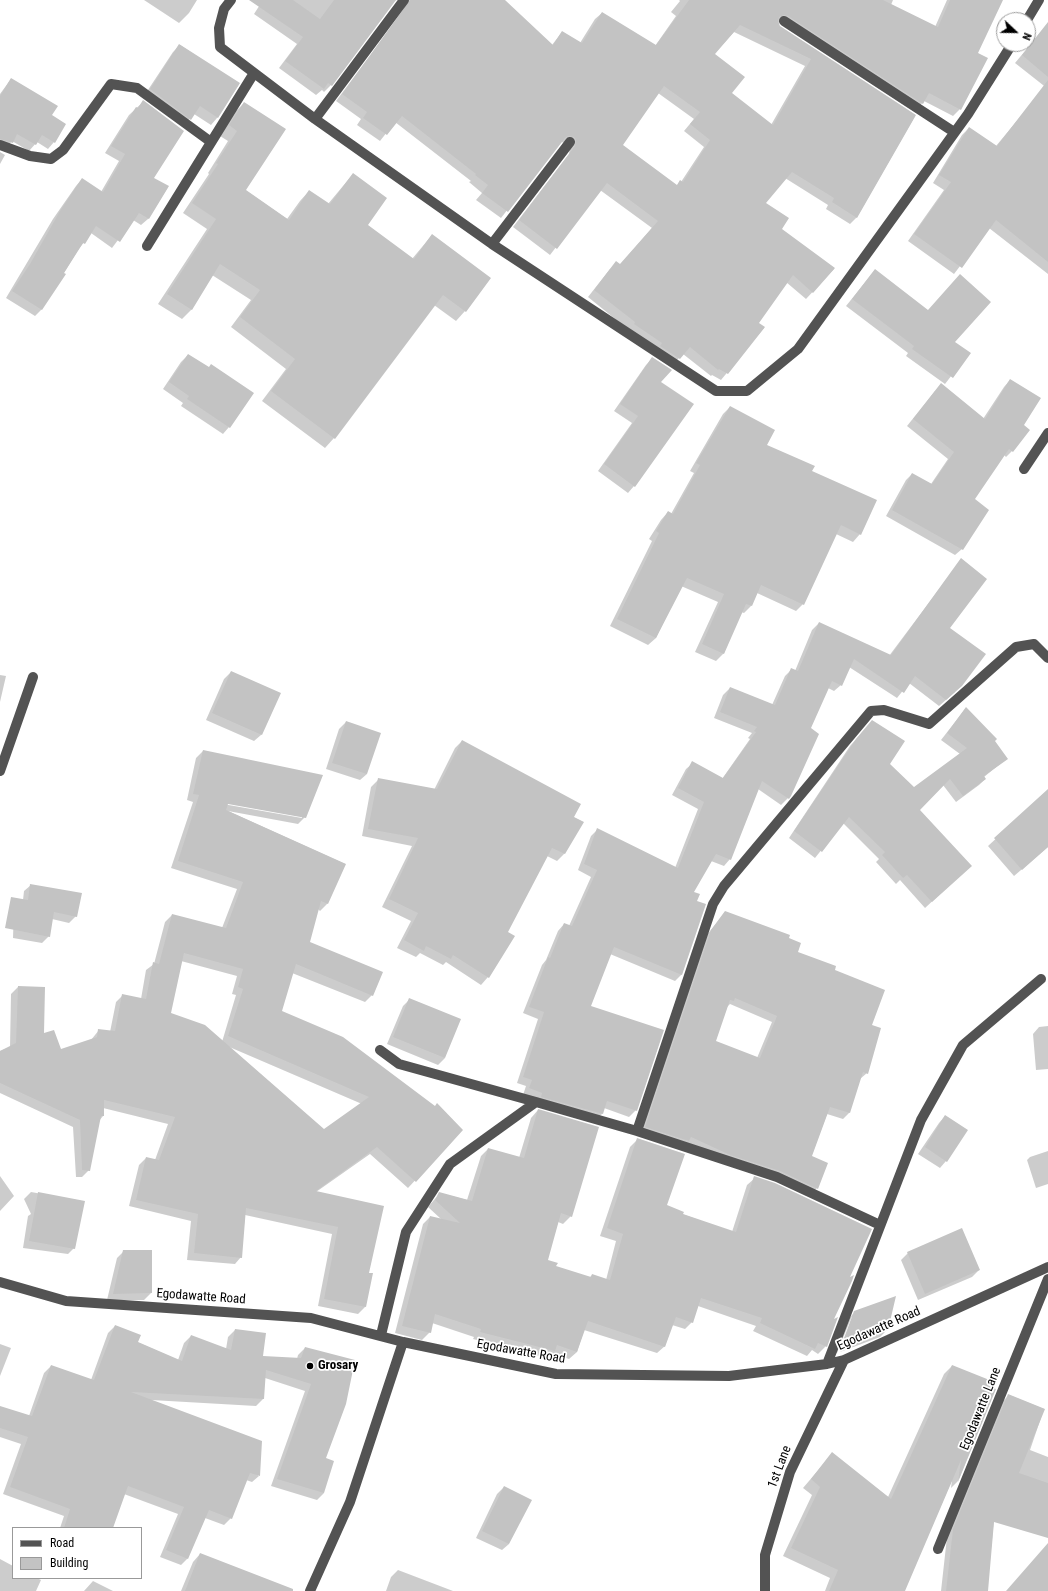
<!DOCTYPE html>
<style>
body{margin:0}
#map{position:relative;width:1048px;height:1591px;overflow:hidden;background:#fff;font-family:"Roboto Condensed",sans-serif}
canvas{display:block}
.legend{position:absolute;left:12px;top:1527px;width:130px;height:52px;box-sizing:border-box;background:#fff;border:1px solid #999;margin:0;padding:5px 7px;list-style:none;font-size:12px;color:#000}
.legend li{display:flex;align-items:center;gap:8px;height:20px}
.legend b{width:20px;border:1px solid #999}
.north{position:absolute;left:996px;top:12px;width:40px;height:40px;box-sizing:border-box;background:#fff;border:1px solid #999;border-radius:50%;rotate:112deg;font-size:11px;font-weight:700;line-height:16px;text-align:center;color:#000}
.north::after{content:'';display:block;margin:auto;width:14px;height:18px;background:#000;clip-path:polygon(50% 0,100% 100%,50% 72%,0 100%)}
</style>
<div id="map">
<canvas width="1048" height="1591"></canvas>
<ul class="legend">
<li><b style="height:5px;background:#535353"></b>Road</li>
<li><b style="height:11px;background:#c3c3c3"></b>Building</li>
</ul>
<div class="north">N</div>
</div>
<script>
const c = document.querySelector('canvas').getContext('2d');
c.lineJoin = 'round';
function paint(path, color) { c.fillStyle = color; c.fill(path, 'evenodd'); }
const poly = rows => new Path2D(rows.map(r => 'M' + r).join(''));
function stroke(path, color, width, dash) { c.strokeStyle = color; c.lineWidth = width; c.lineCap = dash ? 'butt' : 'round'; c.setLineDash(dash || []); c.stroke(path); }
function label(font, color, halo, rows, align = 'center') {
  c.font = font + ' "Roboto Condensed",sans-serif'; c.lineWidth = 3.5; c.setLineDash([]); c.textBaseline = 'middle'; c.strokeStyle = halo; c.fillStyle = color; for (const [text, x, y, turn = 0] of rows) {
    c.save(); c.translate(x, y); c.rotate((+turn || 0) * Math.PI / 180); c.textAlign = isNaN(turn) ? turn : align; if (halo) c.strokeText(text, 0, 0); c.fillText(text, 0, 0); c.restore();
  }
}
const shadow = poly([
 [144,0,197,0,189,13,179,23],
 [263,0,397,0,394,1,331,85,324,92,322,90,316,95,279,68,297,44,254,14],
 [398,0,503,0,552,45,562,32,580,43,595,19,602,13,655,46,676,16,671,12,680,1,679,0,893,0,891,5,935,27,947,0,1002,0,977,53,960,109,953,116,924,101,916,110,776,21,780,27,915,116,857,217,850,224,826,209,828,205,785,178,764,203,780,229,834,269,806,299,786,282,758,323,764,328,721,380,712,375,711,376,683,354,672,365,588,297,610,269,620,265,652,228,600,190,550,255,513,227,569,154,570,147,567,143,560,142,501,218,476,200,482,193,469,182,471,181,395,122,380,141,357,125,361,119,336,101,403,12,404,8,402,2],
 [734,32,805,66,771,125,731,93,714,54],
 [658,93,694,119,684,131,704,147,681,182,676,186,622,145],
 [1045,27,1048,28,1048,89,1015,63],
 [180,45,239,84,217,118,211,125,194,114,184,126,144,96,173,52],
 [11,79,51,116,65,124,54,142,48,149,37,142,29,151,12,141,5,149,0,147,0,94],
 [143,102,153,178,168,187,148,219,141,225,133,220,112,248,91,233,78,250,41,310,35,316,6,298,53,219,76,186,82,179,101,192,119,161,105,153,129,115],
 [244,103,245,190,287,219,300,201,309,191,328,204,353,174,367,225,412,259,432,235,465,311,456,321,434,305,334,438,325,448,262,401,286,369,231,327,251,300,212,275,192,309,182,319,158,304,207,229,183,213,209,174,208,173,228,141,220,136,234,113],
 [1026,110,1048,127,1048,274,989,228,954,274,908,241,944,190,933,183,962,135,969,128,996,146],
 [0,152,5,155,0,164],
 [875,270,953,342,969,353,945,384,906,356,908,353,846,306],
 [188,355,208,368,229,427,223,434,181,406,183,403,163,389,181,362],
 [653,358,660,382,634,486,628,493,598,471,632,423,614,411,646,365],
 [1010,380,1023,426,1012,451,1006,457,1004,455,973,500,962,549,955,555,886,516,906,480,912,474,931,484,948,459,907,426,935,391,983,419,1004,387],
 [730,407,766,445,811,471,860,534,853,542,836,534,803,604,796,611,757,593,751,606,744,613,741,612,724,653,716,661,695,652,718,602,681,586,656,638,648,645,610,626,652,541,649,539,661,520,668,512,671,514,694,473,690,471,723,414],
 [961,560,949,628,955,692,939,706,909,683,897,698,849,667,841,685,834,691,828,688,810,729,790,796,781,805,758,789,730,859,724,866,711,861,693,892,696,902,682,974,675,981,610,954,590,1006,636,1110,629,1117,604,1108,602,1114,595,1120,523,1095,526,1086,517,1083,538,1019,523,1013,542,965,546,960,558,931,564,924,569,926,591,877,578,870,591,836,597,830,675,868,698,809,672,795,686,769,693,763,722,779,750,739,748,738,752,733,714,718,723,695,730,688,772,705,785,676,791,670,795,671,812,630,819,623,889,656],
 [231,672,279,693,261,735,254,741,206,720,224,679],
 [0,675,6,676,0,702],
 [966,708,1006,759,984,777,985,779,979,785,956,802,943,785,919,810,964,872,925,908,900,880,896,884,876,862,879,859,843,823,815,858,789,838,850,746,866,728,889,764,914,788,960,754,941,740],
 [346,722,367,774,360,780,326,769,339,729],
 [462,741,573,817,583,822,564,854,557,861,547,856,506,933,488,977,481,985,446,962,443,965,420,953,416,957,397,948,411,921,382,907,412,846,362,836,371,787,378,780,434,790,455,748],
 [203,751,305,817,298,824,228,811,345,864,327,904,320,911,318,909,309,943,372,995,365,1002,292,973,281,1011,462,1130,408,1188,370,1154,316,1192,368,1274,372,1274,365,1307,358,1314,318,1306,332,1234,245,1215,241,1257,235,1264,187,1260,191,1221,129,1206,139,1165,146,1158,155,1160,168,1124,103,1108,103,1116,99,1121,89,1170,82,1177,76,1177,73,1127,0,1093,0,1051,10,1047,11,994,18,987,43,1035,60,1051,91,1040,99,1030,110,1032,116,1002,123,995,141,999,146,970,154,964,165,922,172,915,222,928,237,889,171,868,193,802,187,800,196,758],
 [223,802,302,816,302,818,223,804],
 [181,961,237,976,232,994,236,995,222,1042,170,1013],
 [227,1046,362,1104,324,1131],
 [1041,797,1048,806,1048,847,1014,876,988,846],
 [31,885,76,916,69,923,52,919,49,936,42,943,13,938,14,906,23,900,24,891],
 [725,913,787,939,797,953,834,971,871,1026,867,1073,860,1079,849,1113,843,1119,827,1114,811,1157,817,1188,811,1194,640,1133,705,937],
 [730,1004,772,1022,757,1058,715,1042,727,1007],
 [410,999,445,1058,438,1065,387,1044,403,1006],
 [1048,1026,1048,1069,1036,1070,1033,1034,1039,1027],
 [538,1110,571,1216,563,1224,558,1222,547,1260,555,1267,589,1278,592,1275,606,1280,616,1241,600,1236,630,1147,638,1139,666,1206,682,1214,732,1232,747,1185,755,1178,848,1279,832,1321,826,1346,818,1354,812,1350,807,1356,753,1331,756,1326,698,1306,692,1322,685,1329,672,1325,665,1346,657,1353,584,1330,577,1352,569,1359,551,1353,547,1358,473,1339,474,1337,432,1323,430,1332,422,1340,395,1333,423,1224,430,1217,441,1219,428,1207,440,1193,467,1200,481,1156,488,1149,519,1158,531,1118],
 [945,1116,946,1161,940,1168,918,1154,939,1123],
 [1048,1151,1048,1184,1036,1188,1027,1160,1030,1157],
 [0,1176,14,1196,0,1211],
 [31,1192,82,1201,75,1247,68,1254,23,1248,28,1216,31,1214,24,1199],
 [124,1251,151,1293,144,1300,107,1300,117,1258],
 [908,1253,979,1270,972,1277,918,1300,901,1260],
 [855,1312,887,1330,880,1337,840,1352,854,1316,852,1316,837,1353,834,1354,848,1319],
 [115,1326,137,1342,178,1360,184,1343,191,1336,226,1349,228,1337,235,1330,261,1357,297,1359,298,1355,305,1348,325,1459,324,1493,317,1500,271,1486,305,1391,265,1378,263,1399,256,1406,151,1400,259,1476,252,1482,246,1480,231,1518,224,1525,205,1518,187,1559,181,1565,160,1557,178,1514,124,1494,112,1528,60,1528,64,1516,3,1494,21,1444,0,1437,0,1407,29,1416,44,1373,51,1366,91,1380,108,1333],
 [0,1344,11,1348,0,1376],
 [952,1366,995,1389,958,1481,951,1488,952,1480,904,1591,825,1591,830,1578,783,1556,812,1495,803,1488,832,1454,888,1497,944,1374],
 [1009,1395,1044,1409,1030,1450,1048,1457,1048,1537,994,1519,987,1591,941,1591,947,1537,1002,1402],
 [504,1487,509,1544,502,1550,476,1538,497,1494],
 [200,1554,250,1591,181,1591,193,1562],
 [0,1559,13,1566,13,1578,37,1578,41,1580,36,1591,0,1591],
 [398,1570,453,1591,386,1591,391,1577],
 [93,1581,113,1591,84,1591]
]);
const building = poly([
 [249,0,293,0,320,19,334,0,396,0,332,86,328,83,324,89,285,61,303,37],
 [410,0,505,0,553,45,562,31,582,43,602,12,656,45,689,0,883,0,938,27,950,0,1003,0,978,53,988,58,961,110,929,93,923,104,788,16,784,15,779,17,778,21,780,26,916,115,857,218,832,202,834,198,792,172,766,203,789,218,782,229,835,268,813,293,793,275,759,323,765,327,728,374,719,369,718,370,690,347,680,359,660,346,662,343,634,324,635,322,594,290,616,261,620,264,658,221,607,183,557,249,519,220,575,146,576,140,574,137,568,136,565,138,508,212,482,193,488,185,475,175,476,174,402,116,387,135,363,118,367,112,342,94],
 [740,25,811,59,773,125,732,93,745,77,715,54],
 [664,86,700,112,690,124,710,140,683,182,680,180,677,185,623,145],
 [1048,22,1048,77,1022,55],
 [179,44,240,83,218,118,200,106,191,120,150,89],
 [11,78,58,106,52,115,66,124,55,143,42,135,36,145,17,134,13,143,0,139,0,96],
 [1048,80,1048,262,996,220,962,268,914,234,951,182,939,175,969,127,997,146],
 [143,100,184,131,154,178,169,186,149,219,139,213,120,242,96,226,85,244,83,243,64,273,66,274,42,310,12,291,30,264,60,211,82,178,103,192,125,154,111,146,136,107,138,108],
 [244,102,286,129,246,190,289,220,309,190,330,204,353,173,387,198,368,225,414,259,432,234,491,278,466,312,443,295,335,439,271,391,295,359,240,317,260,290,220,264,192,310,167,294,216,219,192,203,218,164,216,163,237,131,229,125],
 [875,269,928,310,960,274,991,302,955,342,971,353,953,378,912,349,914,346,852,299],
 [188,354,209,367,211,364,254,393,230,428,187,399,189,396,169,382],
 [652,357,672,370,661,382,694,404,635,487,604,464,638,416,620,404],
 [1010,379,1041,398,1024,425,1030,430,1013,452,1009,449,975,499,989,510,963,550,892,510,912,473,932,484,954,452,913,419,941,383,985,419],
 [730,406,775,430,767,445,815,466,812,471,877,500,861,535,841,525,804,605,761,585,752,606,746,604,724,654,702,644,724,594,687,578,656,638,617,619,659,533,656,531,668,511,673,514,700,465,696,463],
 [961,558,987,579,950,628,986,654,962,686,946,700,915,676,904,693,854,659,842,686,832,681,811,728,819,734,791,796,789,799,762,781,731,860,716,854,694,892,700,894,697,901,706,904,682,975,614,947,591,1006,664,1030,637,1111,607,1101,603,1114,541,1097,542,1093,529,1088,532,1080,523,1077,544,1012,529,1007,548,957,550,958,564,923,572,926,597,870,584,864,597,828,678,868,704,802,678,788,692,761,723,778,756,732,754,731,757,727,720,712,730,687,775,705,791,668,798,671,819,622,891,655],
 [231,671,281,693,262,735,212,713],
 [966,707,997,739,995,741,1008,759,984,776,986,779,963,796,950,779,920,810,972,866,932,902,907,875,903,878,882,855,885,852,849,817,822,852,794,831,856,739,872,720,905,741,890,764,914,787,967,748,947,733],
 [346,721,381,733,367,774,332,763],
 [462,740,581,804,574,817,584,822,565,854,552,848,508,932,515,936,489,978,453,955,451,959,426,946,424,951,404,940,418,913,389,899,418,838,368,829,378,778,437,789],
 [203,750,323,775,306,818,228,804,226,810,346,864,328,904,321,901,310,942,383,972,373,996,296,964,282,1011,343,1037,435,1106,437,1103,463,1130,416,1182,377,1147,316,1191,384,1206,369,1273,373,1273,366,1307,324,1299,338,1227,246,1208,242,1258,194,1253,198,1214,136,1200,146,1157,159,1160,175,1117,104,1100,104,1116,101,1116,90,1171,82,1170,80,1120,0,1083,0,1051,16,1043,18,986,45,987,44,1033,54,1030,61,1049,97,1037,98,1029,115,1031,122,994,146,999,153,962,159,964,172,914,226,928,243,882,178,861,199,795,193,794],
 [184,953,243,969,238,987,243,989,228,1036,369,1097,324,1129,205,1025,171,1013],
 [1048,789,1048,847,1022,870,994,838],
 [30,884,82,893,77,917,54,912,50,937,5,928,11,897,28,900],
 [725,911,790,935,789,938,801,943,798,952,836,966,835,970,885,990,872,1025,881,1028,868,1074,863,1072,850,1113,830,1107,812,1156,828,1163,818,1189,780,1171,730,1155,691,1137,689,1141,645,1127,711,930],
 [735,998,777,1016,760,1058,716,1041,730,1000,734,1001],
 [409,998,461,1019,445,1058,393,1037],
 [538,1109,599,1127,572,1217,561,1213,548,1260,558,1263,556,1266,591,1277,592,1274,610,1280,623,1234,607,1228,637,1138,685,1154,667,1205,684,1212,683,1214,736,1232,754,1176,775,1183,872,1229,850,1277,854,1275,852,1281,834,1319,838,1317,827,1347,818,1343,815,1349,760,1323,762,1318,701,1298,693,1323,676,1317,665,1347,588,1321,577,1352,557,1345,555,1351,480,1332,481,1329,435,1314,431,1333,402,1326,430,1216,460,1223,435,1200,439,1192,472,1201,488,1148,524,1158],
 [945,1115,968,1130,947,1162,925,1147],
 [38,1192,85,1201,75,1249,29,1241],
 [962,1228,980,1270,925,1294,907,1252],
 [123,1250,152,1250,152,1293,113,1294],
 [896,1296,888,1330,840,1349,854,1311],
 [115,1325,141,1335,138,1342,182,1361,191,1335,231,1350,235,1329,266,1333,263,1356,301,1358,305,1347,355,1360,346,1404,326,1458,334,1461,324,1493,277,1479,311,1384,266,1370,264,1399,131,1392,262,1441,260,1476,250,1473,232,1519,209,1510,188,1559,166,1550,184,1507,128,1486,113,1528,64,1528,70,1509,10,1487,28,1437,0,1428,0,1406,32,1416,51,1365,94,1380],
 [952,1365,992,1381,989,1386,996,1389,958,1482,961,1460,905,1591,829,1591,838,1570,791,1548,820,1487,811,1479,832,1452,891,1499],
 [1008,1394,1045,1409,1019,1473,1048,1483,1048,1538,994,1522,988,1591,946,1591,953,1529],
 [504,1486,532,1500,509,1544,482,1531],
 [1048,1543,1048,1591,1006,1591],
 [200,1553,293,1589,293,1591,185,1591]
]);
const minor = poly([
 [231,0,224,9,219,28,220,47,315,119,492,244,716,391,747,391,798,349,968,114,1012,44],
 [1027,20,1039,0],
 [784,21,954,132],
 [315,119,404,0],
 [0,145,30,156,51,159,63,150,111,84,137,88,211,142],
 [492,244,570,142],
 [147,246,254,73],
 [1024,469,1048,433],
 [0,771,33,677],
 [380,1050,399,1064,536,1102],
 [637,1131,713,904,724,886,871,711,884,710,929,724,1016,647,1034,644,1048,658],
 [0,1282,66,1301,311,1318,403,1342,556,1374,729,1376,827,1364,844,1360,1048,1267],
 [381,1335,406,1232,450,1164,536,1102,637,1131,777,1177,880,1225],
 [827,1364,921,1120,963,1045,1041,979],
 [938,1549,1048,1279],
 [310,1591,350,1502,403,1342],
 [765,1591,765,1555,790,1472,844,1360]
]);
const markers = [
 [310,1366,4,"#000"]
];
const streetNames = [
 ["Egodawatte Road",201,1297,4],
 ["Egodawatte Road",879,1329,-24],
 ["Egodawatte Road",521,1352,10],
 ["Egodawatte Lane",981,1409,-68],
 ["1st Lane",780,1467,-69]
];
const poiNames = [
 ["Grosary",318,1366]
];
paint(shadow, '#0003');
paint(building, '#c3c3c3');
stroke(minor, '#535353', 10);
for (const [x, y, r, color] of markers) { const dot = new Path2D(); dot.arc(x, y, r, 0, 2 * Math.PI); c.fillStyle = color; c.fill(dot); stroke(dot, '#fff', 1.5); }
label('13px', '#000', '#fff', streetNames);
label('bold 13px', '#000', '#fff', poiNames, 'left');
</script>
